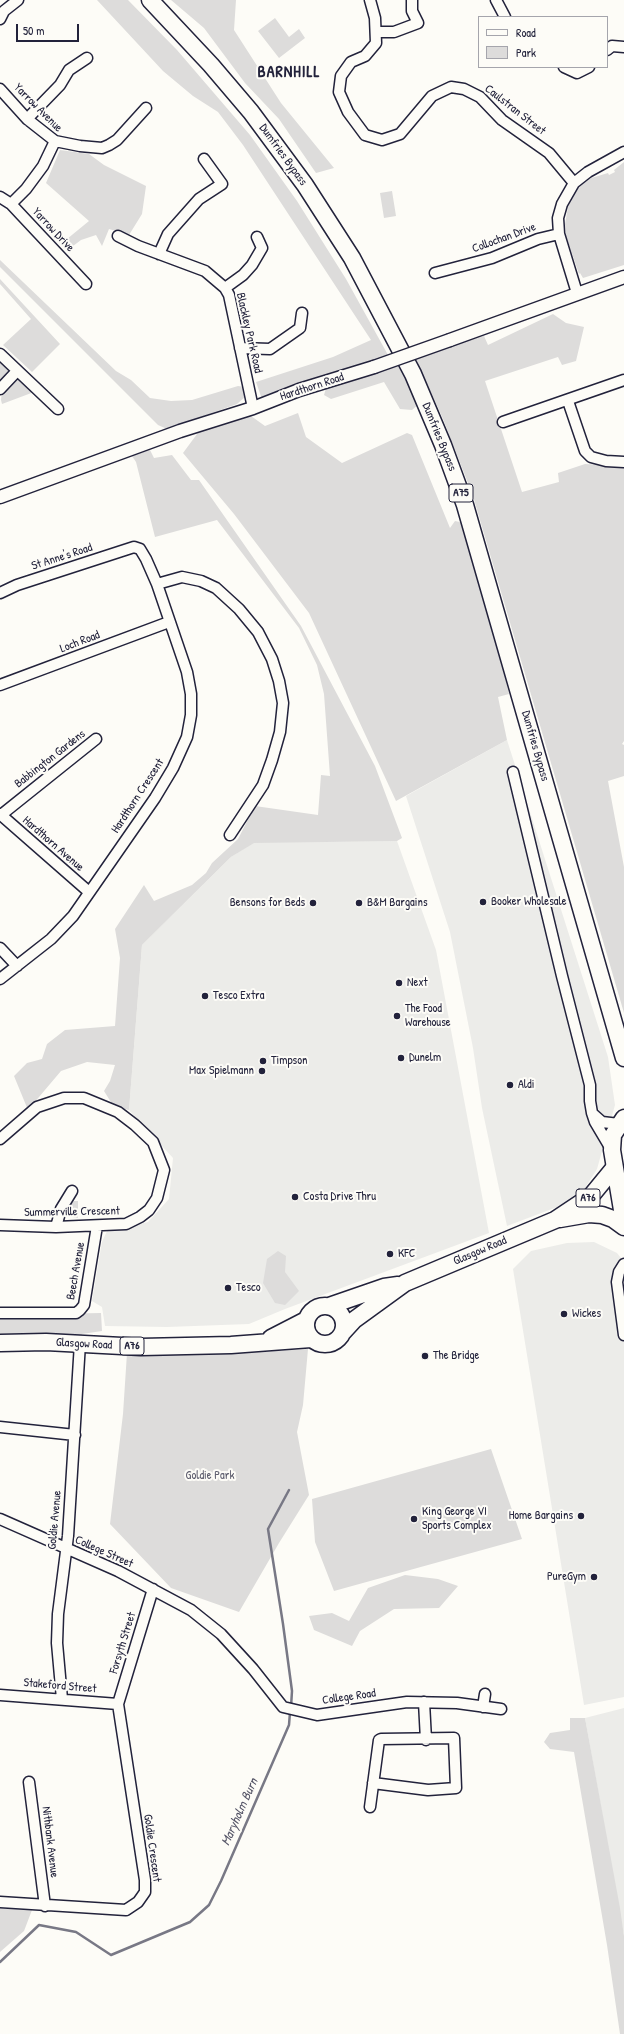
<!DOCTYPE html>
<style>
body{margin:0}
#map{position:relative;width:624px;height:2034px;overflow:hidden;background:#fdfcf7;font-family:"Patrick Hand",sans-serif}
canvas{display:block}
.legend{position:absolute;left:478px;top:16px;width:130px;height:52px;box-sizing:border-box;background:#fdfcf7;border:1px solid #a5a5ac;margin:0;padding:5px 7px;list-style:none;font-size:12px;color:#22223b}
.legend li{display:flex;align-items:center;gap:8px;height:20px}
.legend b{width:20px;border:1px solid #a5a5ac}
.scale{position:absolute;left:16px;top:24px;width:63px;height:18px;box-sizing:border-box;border:2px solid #22223b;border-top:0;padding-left:5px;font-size:12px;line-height:14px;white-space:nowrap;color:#22223b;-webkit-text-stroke:3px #fdfcf7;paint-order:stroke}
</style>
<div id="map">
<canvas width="624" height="2034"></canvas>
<ul class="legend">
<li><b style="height:5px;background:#fdfcf7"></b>Road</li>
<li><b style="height:11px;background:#dddcdb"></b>Park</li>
</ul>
<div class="scale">50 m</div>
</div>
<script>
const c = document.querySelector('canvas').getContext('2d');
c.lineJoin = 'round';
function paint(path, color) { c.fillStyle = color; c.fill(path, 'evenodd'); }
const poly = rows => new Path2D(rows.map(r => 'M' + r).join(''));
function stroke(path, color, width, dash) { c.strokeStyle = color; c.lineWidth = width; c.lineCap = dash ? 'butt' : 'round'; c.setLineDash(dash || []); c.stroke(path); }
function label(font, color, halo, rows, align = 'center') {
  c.font = font + ' "Patrick Hand",sans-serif'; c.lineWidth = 4; c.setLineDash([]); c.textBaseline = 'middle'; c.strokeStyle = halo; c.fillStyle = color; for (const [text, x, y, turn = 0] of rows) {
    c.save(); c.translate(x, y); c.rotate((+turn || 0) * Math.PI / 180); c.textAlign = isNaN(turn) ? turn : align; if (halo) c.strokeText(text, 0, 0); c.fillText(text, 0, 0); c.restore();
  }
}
const built = poly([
 [507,740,608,1057,615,1105,597,1169,585,1188,557,1207,507,1226,482,1108,473,1048,450,932,406,796],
 [397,841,436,950,489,1233,285,1309,249,1324,167,1327,105,1326,102,1307,92,1301,102,1242,107,1231,148,1222,169,1199,173,1158,129,1110,142,945,231,857,254,842],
 [594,1242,617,1253,624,1262,624,1697,584,1705,513,1269,531,1251,567,1243],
 [624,1708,624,1936,585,1718]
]);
const green = poly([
 [97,0,128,0,177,50,250,135,297,201,346,279,388,355,263,402,256,382,333,357,371,340,243,145,218,112,193,96,163,71],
 [171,0,236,0,234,30,281,103,334,168,316,173,279,119,245,83,204,28],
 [275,18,289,37,299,29,305,38,279,58,258,31],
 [60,150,89,154,104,165,146,186,142,214,129,235,109,229,102,246,96,235,81,240,73,246,67,239,89,221,46,183],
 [624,162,624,265,583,278,580,273,579,274,566,236,565,224,568,207,579,186,588,179,608,173,609,175,615,172,614,170],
 [392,191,396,216,384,218,380,193],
 [0,260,116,371,131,380,150,398,171,401,192,400,238,386,245,387,246,396,237,404,167,429,158,425,0,267],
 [0,279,60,344,32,372,3,345,31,319,0,284],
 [553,314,566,323,584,327,576,361,562,365,558,357,485,381,522,492,559,482,558,473,585,464,624,466,624,741,622,744,624,745,624,776,608,781,624,867,624,1013,473,496,443,419,415,357,484,336,488,345],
 [0,360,9,369,7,376,0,383],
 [401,364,420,403,412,410,400,409,384,382,331,399,324,395,326,388],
 [16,379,21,380,34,392,2,404,1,400,2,391],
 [298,413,306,437,342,463,407,433,412,435,450,528,455,521,464,523,493,627,509,694,498,697,507,740,396,801,309,613,234,514,183,453,200,430,251,416,265,426],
 [150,450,154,458,172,455,191,480,199,480,301,626,375,766,402,838,397,841,254,843,231,857,142,945,129,1110,114,1107,104,1091,110,1081,115,1065,87,1062,61,1071,28,1110,14,1076,27,1063,42,1059,47,1044,65,1030,115,1026,120,958,115,929,144,885,154,901,192,885,206,873,212,863,238,839,255,806,318,815,321,775,330,776,324,694,317,665,299,628,217,520,155,537,136,462,132,456],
 [74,1201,78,1201,78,1218,67,1216,68,1207],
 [278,1251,286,1256,285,1272,299,1291,285,1305,275,1303,263,1283,267,1259],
 [101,1313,102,1331,82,1334,81,1337,0,1336,0,1315],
 [308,1349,303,1405,297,1432,309,1495,279,1543,239,1612,171,1588,110,1524,123,1414,127,1353,258,1352],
 [491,1449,522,1539,334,1591,315,1542,312,1499],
 [405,1575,438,1579,458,1586,439,1608,394,1609,360,1631,352,1646,314,1630,309,1616,332,1613,349,1621,368,1588],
 [570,1718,585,1718,620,1908,624,1936,624,2034,620,2034,607,1945,574,1752,550,1749,544,1742,550,1733,570,1730],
 [0,1908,32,1910,24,1931,0,1952]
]);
const stream = poly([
 [289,1490,268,1529,283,1624,292,1691,291,1707],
 [0,1962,39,1925,76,1932,111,1955,190,1922,209,1905,221,1881,289,1725,290,1712]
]);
const minor = poly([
 [370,0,375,18,376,43,365,56,351,62,341,76,339,92,348,112,365,135,382,140,400,134,432,96,451,87,464,89,480,97,502,120,549,153,574,183],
 [496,0,505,17],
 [0,19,4,11,18,0],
 [376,32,394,32,418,23,412,11,412,0],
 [607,50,612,46,624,47],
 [564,67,577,73,589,67],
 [0,89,27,119,55,141,43,166,26,189,11,204],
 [27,119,60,85,69,70,87,58],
 [55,141,80,146,102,148,109,145,117,140,146,108],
 [0,197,11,204,86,284],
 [118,236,138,246,205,271,225,288,229,295,253,408],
 [159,254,168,234,199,199,222,184,204,159],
 [435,273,492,258,538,239,559,234],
 [225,288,243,275,252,265,262,248,257,237],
 [577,293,559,234,558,218,562,204,574,183,588,172,624,152],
 [240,348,270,349,300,328,302,313],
 [0,354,58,409],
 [0,389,17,371],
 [568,401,585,451,591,457,606,461,624,462],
 [503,422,624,380],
 [157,584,182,577,201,581,216,588,239,609,258,632,272,659,279,681,283,703,280,732,272,760,263,785,230,835],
 [0,593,17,585,134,547,140,549,146,559,157,584,187,672,191,694,191,715,187,737,173,768,155,798,73,916,51,939,0,979],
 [0,685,169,622],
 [513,772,562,976,590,1085,590,1101,592,1113,595,1122,611,1149],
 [0,814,89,892],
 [1,815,96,739],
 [0,948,17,966],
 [593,1114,602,1122,619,1124],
 [0,1139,37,1107,64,1098,84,1098,118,1112,135,1125,153,1142,164,1170,157,1198,149,1210,140,1217,126,1224,56,1227,0,1225],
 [56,1227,61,1209,72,1191],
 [624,1264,619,1272,617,1282,624,1335],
 [0,1313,76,1313,80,1310,84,1305,97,1226],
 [0,1427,75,1435],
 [0,1519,118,1571,191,1610,221,1634,253,1669,283,1707,317,1715,407,1702,457,1703,501,1709],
 [0,1695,118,1704],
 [62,1699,57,1643,58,1614,68,1536,80,1343],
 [424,1702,426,1740],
 [483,1707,485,1694],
 [29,1782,45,1906],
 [370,1807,379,1740,381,1739,454,1738,456,1788,428,1790,373,1783],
 [0,1902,126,1910,138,1902,145,1892,145,1880,118,1704,153,1589]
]);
const tertiary = poly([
 [450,340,624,277],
 [0,497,180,431,253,408,299,390,374,367]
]);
const primary = poly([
 [560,1219,589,1214,602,1215,613,1219,624,1227],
 '306 1325a19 19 0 1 1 38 0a19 19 0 1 1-38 0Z',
 [329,1306,384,1287,398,1285],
 [343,1332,354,1320,405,1283,555,1220,591,1196,614,1168],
 [271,1338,306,1320],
 [0,1343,46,1342,141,1347,231,1345,311,1339]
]);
const trunk = poly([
 [150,0,211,65,251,112,305,185,352,258,413,374,443,445,465,505,624,1058],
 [624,1118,613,1135,612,1150,624,1222]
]);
const tertiaryBridge = poly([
 [374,367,450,340]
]);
const markers = [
 [483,902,4,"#22223b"],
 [313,903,4,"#22223b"],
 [359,903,4,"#22223b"],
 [399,983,4,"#22223b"],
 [205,996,4,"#22223b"],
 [397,1016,4,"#22223b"],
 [401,1058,4,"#22223b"],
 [263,1061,4,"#22223b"],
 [262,1071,4,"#22223b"],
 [510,1085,4,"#22223b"],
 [295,1197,4,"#22223b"],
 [390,1254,4,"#22223b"],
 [228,1288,4,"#22223b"],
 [564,1314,4,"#22223b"],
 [425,1356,4,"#22223b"],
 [581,1516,4,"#22223b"],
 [414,1519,4,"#22223b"],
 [594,1577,4,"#22223b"]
];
const shields = [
 [461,493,24],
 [588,1198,24],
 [132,1346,24]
];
const shieldNames = [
 ["A75",461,493],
 ["A76",588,1198],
 ["A76",132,1346]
];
const streetNames = [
 ["Yarrow Avenue",38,108,45],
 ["Caulstran Street",515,110,38],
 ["Dumfries Bypass",283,155,54],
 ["Yarrow Drive",53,230,47],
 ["Collochan Drive",504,238,-20],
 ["Blackley Park Road",249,333,77],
 ["Hardthorn Road",312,387,-18],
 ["Dumfries Bypass",439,437,68],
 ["St Anne's Road",62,557,-18],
 ["Loch Road",80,642,-21],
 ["Dumfries Bypass",535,746,74],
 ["Babbington Gardens",50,759,-38],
 ["Hardthorn Crescent",138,796,-57],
 ["Hardthorn Avenue",53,844,41],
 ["Summerville Crescent",72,1212,-1],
 ["Glasgow Road",480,1251,-23],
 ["Beech Avenue",76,1271,-80],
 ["Glasgow Road",84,1344,3],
 ["Goldie Avenue",55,1520,-85],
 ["College Street",104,1552,24],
 ["Forsyth Street",123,1643,-73],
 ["Stakeford Street",60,1686,5],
 ["College Road",349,1697,-8],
 ["Nithbank Avenue",50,1842,83],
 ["Goldie Crescent",152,1848,82]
];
const poiNames = [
 ["Booker Wholesale",491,902],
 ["Bensons for Beds",305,903,"right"],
 ["B&M Bargains",367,903],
 ["Next",407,983],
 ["Tesco Extra",213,996],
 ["The Food",405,1009],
 ["Warehouse",405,1023],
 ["Dunelm",409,1058],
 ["Timpson",271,1061],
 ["Max Spielmann",254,1071,"right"],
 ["Aldi",518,1085],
 ["Costa Drive Thru",303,1197],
 ["KFC",398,1254],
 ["Tesco",236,1288],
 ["Wickes",572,1314],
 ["The Bridge",433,1356],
 ["King George VI",422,1512],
 ["Sports Complex",422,1526],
 ["Home Bargains",573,1516,"right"],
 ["PureGym",586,1577,"right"]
];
const parkNames = [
 ["Goldie Park",210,1476]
];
const waterNames = [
 ["Maryholm Burn",240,1812,-66]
];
const districtNames = [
 ["BARNHILL",289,73]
];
paint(built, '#ecece9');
paint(green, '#dddcdb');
stroke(stream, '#787885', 2.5);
stroke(minor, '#22223b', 13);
stroke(tertiary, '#22223b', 15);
stroke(primary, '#22223b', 19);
stroke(trunk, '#22223b', 19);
stroke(minor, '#fdfcf7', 10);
stroke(tertiary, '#fdfcf7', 12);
stroke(primary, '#fdfcf7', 16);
stroke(trunk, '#fdfcf7', 16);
stroke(tertiaryBridge, '#22223b', 15, []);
stroke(tertiaryBridge, '#fdfcf7', 12);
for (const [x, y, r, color] of markers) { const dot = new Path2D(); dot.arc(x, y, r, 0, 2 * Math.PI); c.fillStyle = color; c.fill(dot); stroke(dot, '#fdfcf7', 1.5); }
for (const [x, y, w] of shields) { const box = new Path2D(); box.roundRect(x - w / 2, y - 9, w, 18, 3); c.fillStyle = '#fdfcf7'; c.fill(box); stroke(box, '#22223b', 1); }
label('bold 11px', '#22223b', null, shieldNames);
label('12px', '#22223b', '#fdfcf7', streetNames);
label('12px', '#22223b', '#fdfcf7', poiNames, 'left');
label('12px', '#5a5a6b', '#fdfcf7', parkNames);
label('italic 13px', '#545466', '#fdfcf7', waterNames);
c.letterSpacing = '1px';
label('bold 16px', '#22223b', '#fdfcf7', districtNames);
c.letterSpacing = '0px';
</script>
